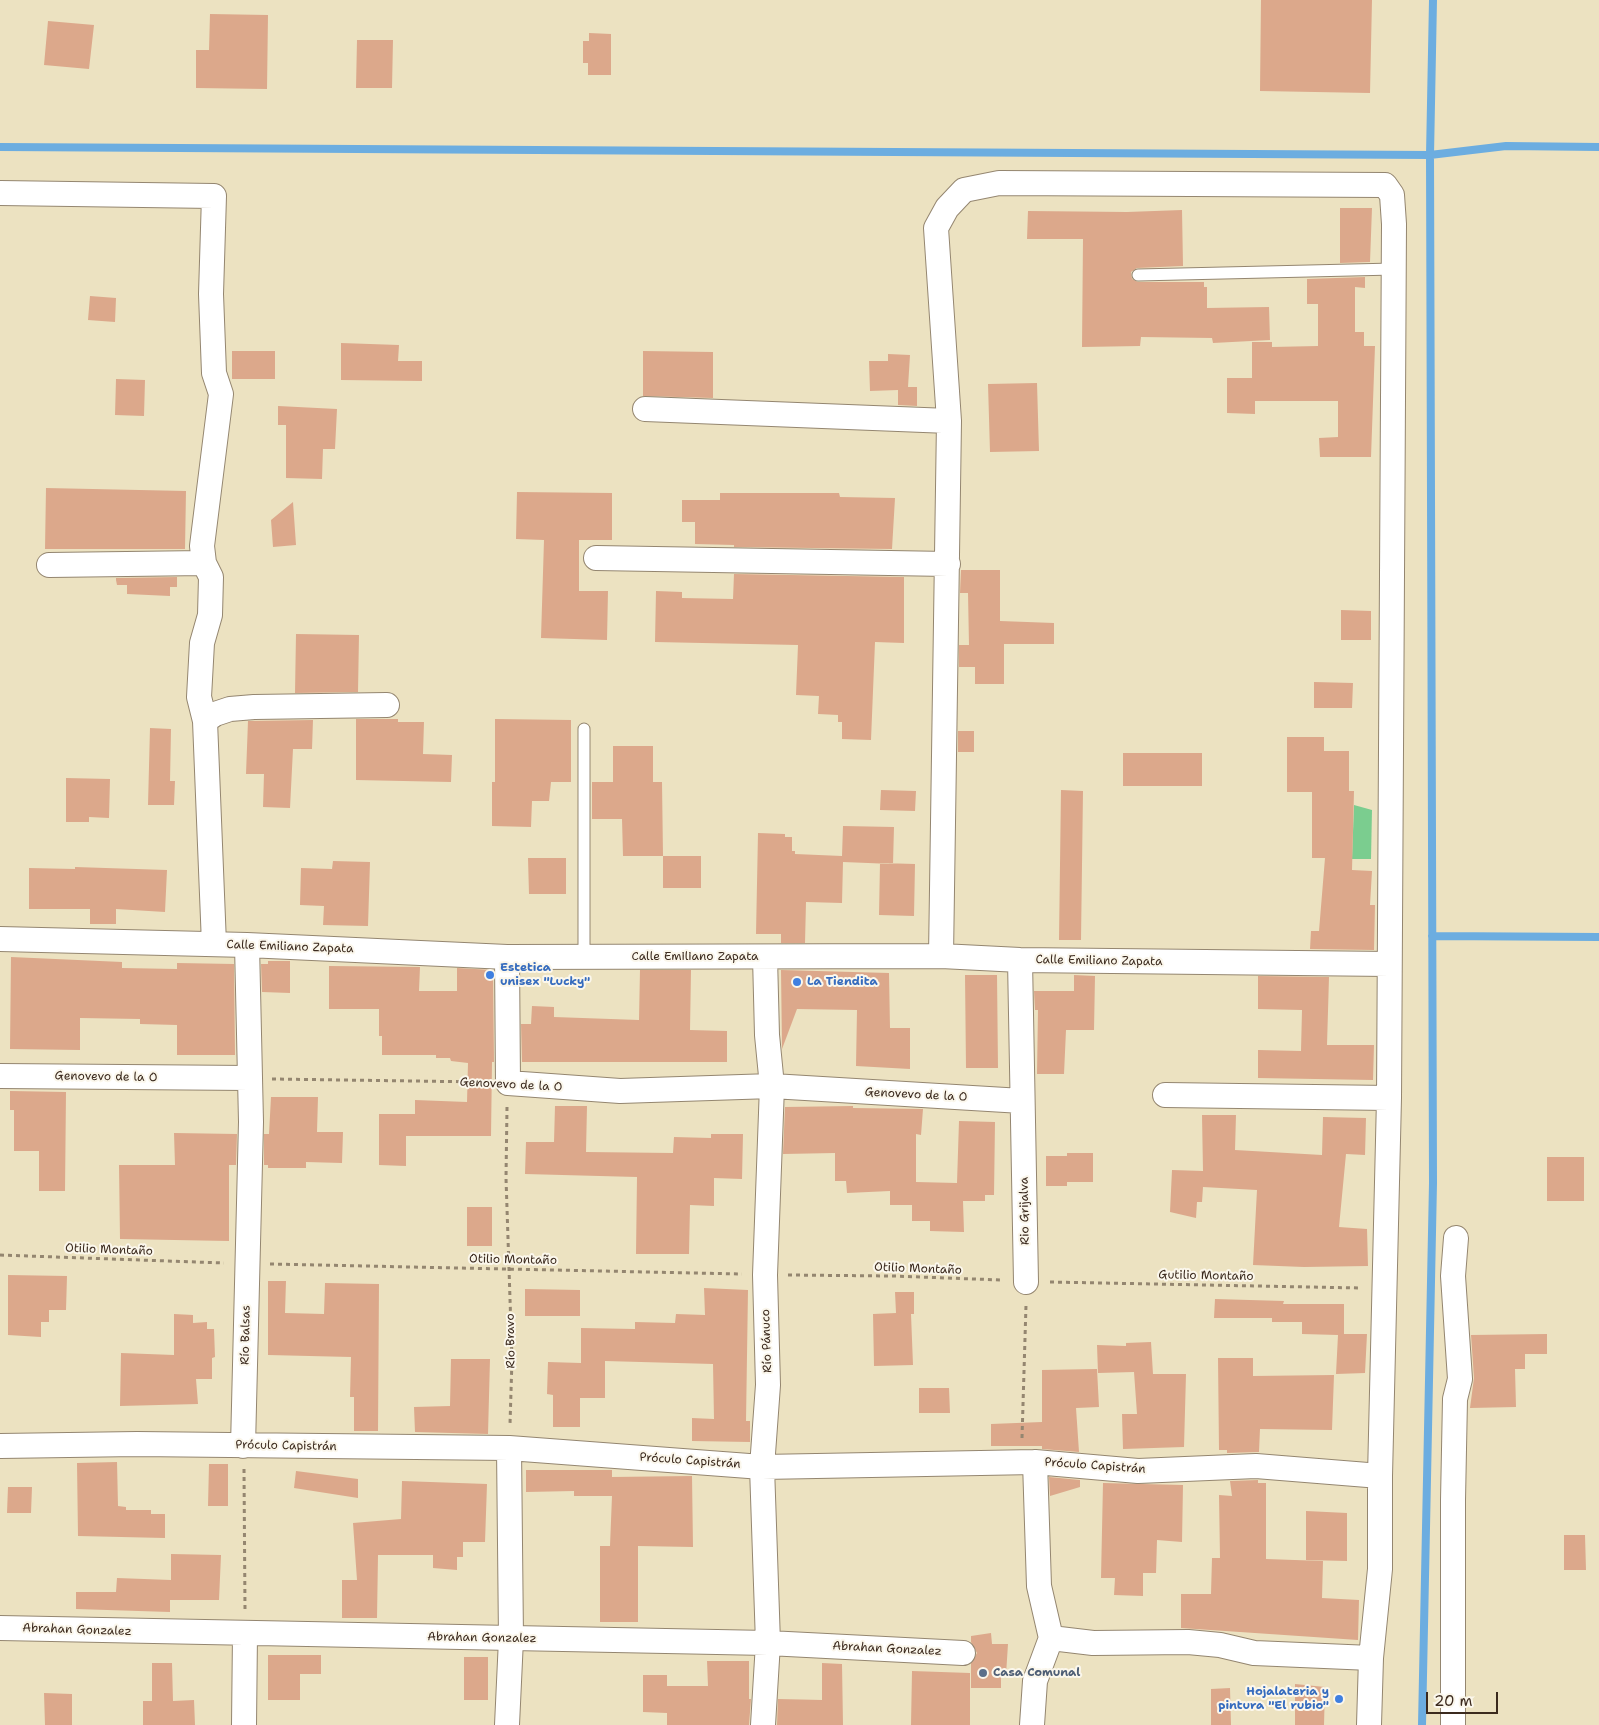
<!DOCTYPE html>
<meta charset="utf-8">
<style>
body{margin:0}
#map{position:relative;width:1599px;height:1725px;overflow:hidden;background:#ece2c1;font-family:"Shantell Sans",sans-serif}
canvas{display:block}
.scale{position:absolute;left:1426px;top:1692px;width:72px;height:22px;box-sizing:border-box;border:2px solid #3b2a1e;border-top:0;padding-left:6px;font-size:15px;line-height:18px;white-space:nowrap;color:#3b2a1e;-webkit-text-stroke:4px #fbf7ec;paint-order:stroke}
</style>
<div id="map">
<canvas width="1599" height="1725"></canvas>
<div class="scale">20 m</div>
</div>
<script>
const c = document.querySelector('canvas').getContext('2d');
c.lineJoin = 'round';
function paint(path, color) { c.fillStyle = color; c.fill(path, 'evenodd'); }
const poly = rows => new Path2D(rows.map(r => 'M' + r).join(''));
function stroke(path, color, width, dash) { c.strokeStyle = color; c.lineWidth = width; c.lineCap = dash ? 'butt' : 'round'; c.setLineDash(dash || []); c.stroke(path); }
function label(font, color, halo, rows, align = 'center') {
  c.font = font + ' "Shantell Sans",sans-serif'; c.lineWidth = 4; c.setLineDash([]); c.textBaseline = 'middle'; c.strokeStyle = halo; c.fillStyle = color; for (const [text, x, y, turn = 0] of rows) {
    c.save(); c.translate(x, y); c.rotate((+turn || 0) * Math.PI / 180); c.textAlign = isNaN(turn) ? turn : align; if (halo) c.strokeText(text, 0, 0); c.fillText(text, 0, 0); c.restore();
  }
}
const green = poly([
 [1354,805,1372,810,1371,859,1352,859]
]);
const stream = poly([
 [0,147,1430,155,1506,146,1599,147],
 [1432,936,1599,937],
 [1422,1725,1433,1183,1430,155,1433,0]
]);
const building = poly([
 [1261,0,1372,0,1370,93,1260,91],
 [210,14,268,15,267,89,196,88,196,50,209,50],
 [48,21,94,25,89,69,44,65],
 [589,33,611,34,611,75,588,75,588,63,583,63,583,41,589,41],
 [357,40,393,40,392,88,356,88],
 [1340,208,1372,208,1370,262,1340,263],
 [1182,210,1183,266,1137,268,1131,272,1132,279,1138,282,1204,282,1204,287,1207,287,1207,308,1269,307,1270,340,1213,343,1212,338,1141,337,1140,346,1082,347,1083,239,1027,239,1028,211,1127,212],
 [1365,277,1365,288,1355,287,1355,332,1364,332,1364,346,1375,346,1371,457,1320,457,1319,438,1338,437,1338,401,1255,401,1255,414,1227,413,1227,378,1252,378,1252,342,1272,342,1272,347,1318,346,1318,304,1307,304,1307,279],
 [90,296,116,298,115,322,88,320],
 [341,343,399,345,398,361,422,361,422,381,341,380],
 [232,351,275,351,275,379,232,379],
 [643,351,713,352,713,398,643,396],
 [888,354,910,355,908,387,917,387,917,406,898,405,898,390,870,391,869,361,888,361],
 [116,379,145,380,144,416,115,415],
 [1037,383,1039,451,990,452,988,384],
 [278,406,337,409,335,449,323,449,322,479,286,478,286,425,278,425],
 [46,488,186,491,185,549,45,549],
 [517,492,612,493,612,540,579,540,579,591,608,591,607,640,541,638,544,540,516,539],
 [720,493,839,493,840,497,895,498,892,549,734,547,734,545,695,544,695,522,682,522,682,500,720,500],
 [293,502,296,545,273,547,271,520],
 [961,570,1000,570,1000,621,1054,623,1054,644,1004,644,1004,684,975,684,975,667,959,667,959,645,969,645,968,593,960,593],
 [734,574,904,577,904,643,875,642,871,740,842,739,842,722,838,722,838,715,818,714,819,696,796,695,798,645,655,642,656,591,682,592,682,598,733,599],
 [177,577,177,587,170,587,170,596,127,594,127,585,117,585,116,580,116,578],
 [1341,610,1371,611,1371,640,1341,640],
 [296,634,359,635,358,692,295,693],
 [1314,682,1353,683,1352,708,1314,708],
 [356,719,398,719,398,722,424,722,423,754,452,755,451,782,356,780],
 [495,719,571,720,571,782,551,782,549,801,532,801,531,827,492,826,492,782,495,782],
 [313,720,312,749,293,749,290,808,263,807,264,774,246,774,248,721],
 [150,728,171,729,170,781,175,781,174,805,148,805],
 [958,731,974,731,974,752,958,752],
 [1287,737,1324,737,1324,751,1349,751,1349,791,1354,791,1352,870,1372,871,1370,905,1375,905,1374,950,1310,949,1311,931,1319,931,1325,858,1312,858,1312,792,1287,792],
 [613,746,653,746,653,782,662,782,663,856,623,856,622,819,592,819,592,782,613,782],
 [1123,753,1202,753,1202,786,1123,786],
 [66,778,110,779,109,818,89,817,89,822,66,822],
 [881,790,916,791,915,811,880,810],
 [1061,790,1083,791,1081,940,1059,940],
 [843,826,894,827,893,864,843,862,842,903,806,902,805,943,781,943,781,934,756,934,758,833,785,834,785,837,792,837,792,851,795,851,795,854,842,856],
 [663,856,701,856,701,888,663,888],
 [528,858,566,858,566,894,529,894],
 [333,861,370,862,368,926,323,925,324,906,300,905,301,868,332,869],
 [880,863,915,864,914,916,879,915],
 [75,867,167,870,165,912,116,909,116,924,90,924,90,909,29,909,29,868,75,869],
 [11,957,122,962,122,968,177,969,177,963,234,964,235,1055,177,1055,177,1025,140,1024,140,1019,80,1018,80,1050,10,1049],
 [268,961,290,961,290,993,262,992,261,964,268,964],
 [329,966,420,967,419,991,457,991,457,968,493,970,494,1062,492,1062,491,1136,406,1136,406,1166,379,1165,379,1114,415,1114,415,1100,467,1102,468,1063,451,1061,450,1058,436,1058,436,1055,382,1055,382,1036,379,1036,379,1009,329,1009],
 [640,970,691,970,690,1030,727,1031,727,1062,522,1062,521,1024,531,1024,532,1006,554,1007,554,1017,639,1020],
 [781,970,889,973,890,1028,910,1028,910,1069,856,1066,857,1010,797,1009,782,1049],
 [965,975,997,975,998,1068,966,1068],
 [1074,975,1095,976,1094,1030,1066,1030,1064,1074,1037,1074,1038,1010,1035,1010,1034,991,1074,991],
 [1258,976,1329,977,1327,1045,1374,1045,1373,1080,1258,1078,1258,1050,1301,1051,1302,1010,1258,1009],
 [10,1091,66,1092,65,1191,39,1191,39,1151,14,1151,14,1110,10,1110],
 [271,1097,318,1097,317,1132,343,1132,342,1163,306,1162,306,1168,268,1168,268,1165,264,1165,264,1134,269,1134],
 [555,1106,587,1106,586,1152,673,1153,674,1137,711,1138,711,1134,743,1134,742,1179,714,1178,714,1206,690,1205,689,1254,636,1254,637,1177,525,1174,526,1142,554,1142],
 [853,1106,853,1108,923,1109,921,1135,916,1134,916,1182,957,1183,959,1121,995,1122,994,1195,985,1195,985,1201,963,1201,964,1232,930,1231,930,1221,912,1221,912,1205,890,1205,890,1191,847,1193,846,1181,835,1181,835,1153,783,1154,785,1107],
 [1202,1115,1236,1115,1235,1150,1322,1155,1323,1117,1366,1118,1365,1155,1346,1154,1339,1227,1367,1229,1368,1266,1304,1267,1253,1265,1257,1190,1203,1187,1202,1202,1197,1202,1196,1218,1170,1212,1172,1170,1203,1171],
 [174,1133,237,1134,236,1165,229,1165,229,1241,120,1239,119,1165,175,1165],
 [1067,1153,1093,1153,1093,1182,1067,1182,1067,1186,1046,1186,1046,1156,1067,1156],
 [1547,1157,1584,1157,1584,1201,1547,1201],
 [467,1207,492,1207,492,1246,467,1246],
 [8,1275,67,1276,66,1310,49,1310,49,1322,41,1322,41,1337,8,1335],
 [268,1281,286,1281,285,1313,324,1314,325,1283,379,1284,378,1431,354,1431,354,1397,350,1397,351,1357,268,1355],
 [704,1288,748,1290,746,1421,750,1421,750,1442,692,1441,692,1418,714,1419,713,1364,605,1361,605,1398,580,1398,580,1427,553,1427,553,1395,547,1394,548,1362,581,1363,581,1328,635,1329,635,1322,675,1323,676,1314,705,1315],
 [525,1289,580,1290,580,1316,525,1316],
 [895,1292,914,1292,914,1314,911,1314,913,1365,874,1366,873,1314,896,1313],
 [1215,1299,1284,1301,1283,1304,1344,1304,1344,1334,1367,1334,1365,1373,1336,1374,1338,1335,1302,1334,1302,1322,1272,1322,1272,1318,1214,1318],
 [174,1314,193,1315,193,1323,207,1322,207,1329,214,1329,215,1357,212,1358,212,1379,196,1379,198,1404,120,1406,121,1353,174,1355],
 [1547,1334,1547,1354,1525,1354,1525,1369,1515,1369,1516,1407,1470,1408,1474,1378,1471,1335],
 [1151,1342,1153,1374,1186,1374,1184,1447,1123,1449,1122,1414,1137,1414,1134,1372,1098,1373,1097,1345,1126,1346,1126,1343],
 [1218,1358,1253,1358,1253,1376,1334,1375,1332,1430,1260,1429,1259,1452,1227,1453,1227,1450,1219,1450],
 [451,1359,490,1359,488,1434,415,1432,414,1407,450,1406],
 [1097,1369,1099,1407,1076,1408,1079,1452,1042,1449,1042,1446,991,1446,991,1424,1042,1422,1042,1370],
 [919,1388,949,1388,950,1413,919,1413],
 [117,1462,118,1506,126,1507,126,1510,151,1510,151,1514,165,1514,165,1538,78,1536,77,1463],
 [209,1464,228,1464,228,1506,208,1506],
 [526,1470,612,1470,612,1477,692,1476,693,1547,638,1546,638,1622,600,1622,600,1546,610,1546,612,1496,574,1496,574,1491,526,1492],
 [296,1471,358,1479,358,1498,294,1488],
 [1049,1477,1080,1480,1080,1487,1050,1496],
 [1258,1480,1258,1483,1266,1483,1266,1559,1323,1561,1322,1598,1359,1600,1358,1640,1181,1628,1181,1594,1211,1594,1212,1558,1220,1558,1219,1495,1232,1496,1230,1481],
 [402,1481,487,1484,485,1542,463,1542,463,1557,457,1557,457,1570,433,1568,433,1555,378,1555,377,1618,342,1618,342,1580,357,1580,353,1523,401,1519],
 [1103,1483,1183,1485,1182,1542,1157,1540,1156,1573,1143,1573,1143,1596,1114,1595,1115,1578,1101,1578],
 [8,1487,32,1487,31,1513,7,1513],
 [1306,1511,1347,1513,1347,1561,1306,1560],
 [1564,1535,1585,1535,1586,1570,1564,1570],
 [171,1554,221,1555,219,1600,170,1600,170,1612,76,1609,76,1592,116,1592,117,1578,171,1580],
 [991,1633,992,1644,1008,1644,1006,1675,1001,1675,1001,1688,971,1688,971,1663,977,1653,971,1642,971,1636],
 [268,1655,321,1655,321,1674,300,1674,300,1700,268,1700],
 [464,1657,488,1657,488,1700,464,1700],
 [707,1661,749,1661,749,1699,751,1699,749,1725,667,1725,667,1713,643,1712,643,1675,667,1675,667,1686,708,1686],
 [152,1663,172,1663,173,1701,194,1700,195,1725,143,1725,143,1701,152,1701],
 [822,1663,842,1664,843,1725,777,1725,778,1699,822,1700],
 [912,1671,970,1673,970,1725,911,1725],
 [1295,1684,1325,1687,1324,1725,1295,1725],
 [1230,1688,1231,1725,1211,1725,1211,1689],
 [44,1693,72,1694,72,1725,45,1725]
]);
const path = poly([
 [272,1079,484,1082],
 [507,1107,506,1178,512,1359,510,1424],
 [0,1255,224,1263],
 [270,1264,742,1274],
 [788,1275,893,1276,1001,1280],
 [1050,1282,1361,1288],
 [1022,1438,1026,1305],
 [244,1469,245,1610]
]);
const service = poly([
 [1138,275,1394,269],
 [584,729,584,956]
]);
const minor = poly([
 [0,193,214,196,211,294,214,373,221,394,202,546,204,563,211,577,210,615,202,643,199,697,205,721,214,944],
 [645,409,949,421],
 [596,558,948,564],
 [49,565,204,563],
 [205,721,215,714,230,709,254,707,387,705],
 [0,939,247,945,507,957,941,956,1020,960,1389,964],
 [941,956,949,421,936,228,947,208,964,190,999,183,1385,185,1392,195,1394,224,1389,1098,1380,1476,1380,1569,1371,1658,1369,1725],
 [507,957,508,1083,620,1091,772,1086,1022,1101],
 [1020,960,1026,1282],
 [0,1076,249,1078],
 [1165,1095,1389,1098],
 [0,1446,137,1444,509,1448,762,1467,1035,1462,1138,1471,1256,1466,1380,1476],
 [243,1446,251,1122,247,945],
 [0,1628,768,1643,963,1653],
 [1051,1638,1093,1643,1188,1642,1220,1645,1254,1653,1371,1658],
 [244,1725,245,1634],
 [507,1725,511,1639,509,1448],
 [763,1725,768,1643,762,1467,768,1385,765,1275,772,1086,767,1035,765,957],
 [1032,1725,1035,1681,1051,1638,1039,1586,1035,1462],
 [1453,1725,1453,1500,1455,1399,1460,1379,1453,1276,1456,1238]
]);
const markers = [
 [490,975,5,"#3f7fe0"],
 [797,982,5,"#3f7fe0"],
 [983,1673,5,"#5c6f8a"],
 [1339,1699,5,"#3f7fe0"]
];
const streetNames = [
 ["Calle Emiliano Zapata",290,947,2],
 ["Calle Emiliano Zapata",695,957],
 ["Calle Emiliano Zapata",1099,961,1],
 ["Genovevo de la O",106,1077,1],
 ["Genovevo de la O",511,1085,3],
 ["Genovevo de la O",916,1095,3],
 ["Rio Grijalva",1025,1211,-91],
 ["Otilio Montaño",109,1250,2],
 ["Otilio Montaño",513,1260,1],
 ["Otilio Montaño",918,1269,2],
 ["Gutilio Montaño",1206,1276,1],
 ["Río Balsas",246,1335,-89],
 ["Río Bravo",511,1341,-91],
 ["Río Pánuco",767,1341,-92],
 ["Próculo Capistrán",286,1446,1],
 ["Próculo Capistrán",690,1461,4],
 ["Próculo Capistrán",1095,1466,4],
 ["Abrahan Gonzalez",77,1630,2],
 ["Abrahan Gonzalez",482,1638,1],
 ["Abrahan Gonzalez",887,1649,3]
];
const shopNames = [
 ["Estetica",500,968],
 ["unisex \"Lucky\"",500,982],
 ["La Tiendita",807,982],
 ["Hojalateria y",1329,1692,"right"],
 ["pintura \"El rubio\"",1329,1706,"right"]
];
const serviceNames = [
 ["Casa Comunal",993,1673]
];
paint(green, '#7bcd8f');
stroke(stream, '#6cade0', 8);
paint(building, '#dca88b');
stroke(service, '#948670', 13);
stroke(minor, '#948670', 26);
stroke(path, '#948670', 3, [4, 4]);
stroke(service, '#fff', 11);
stroke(minor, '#fff', 24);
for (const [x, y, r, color] of markers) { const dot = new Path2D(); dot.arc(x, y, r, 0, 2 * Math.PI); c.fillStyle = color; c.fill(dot); stroke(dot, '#fbf7ec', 2); }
label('12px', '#3b2a1e', '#fbf7ec', streetNames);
label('bold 12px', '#366cbe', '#fbf7ec', shopNames, 'left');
label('bold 12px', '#4e5e75', '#fbf7ec', serviceNames, 'left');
</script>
